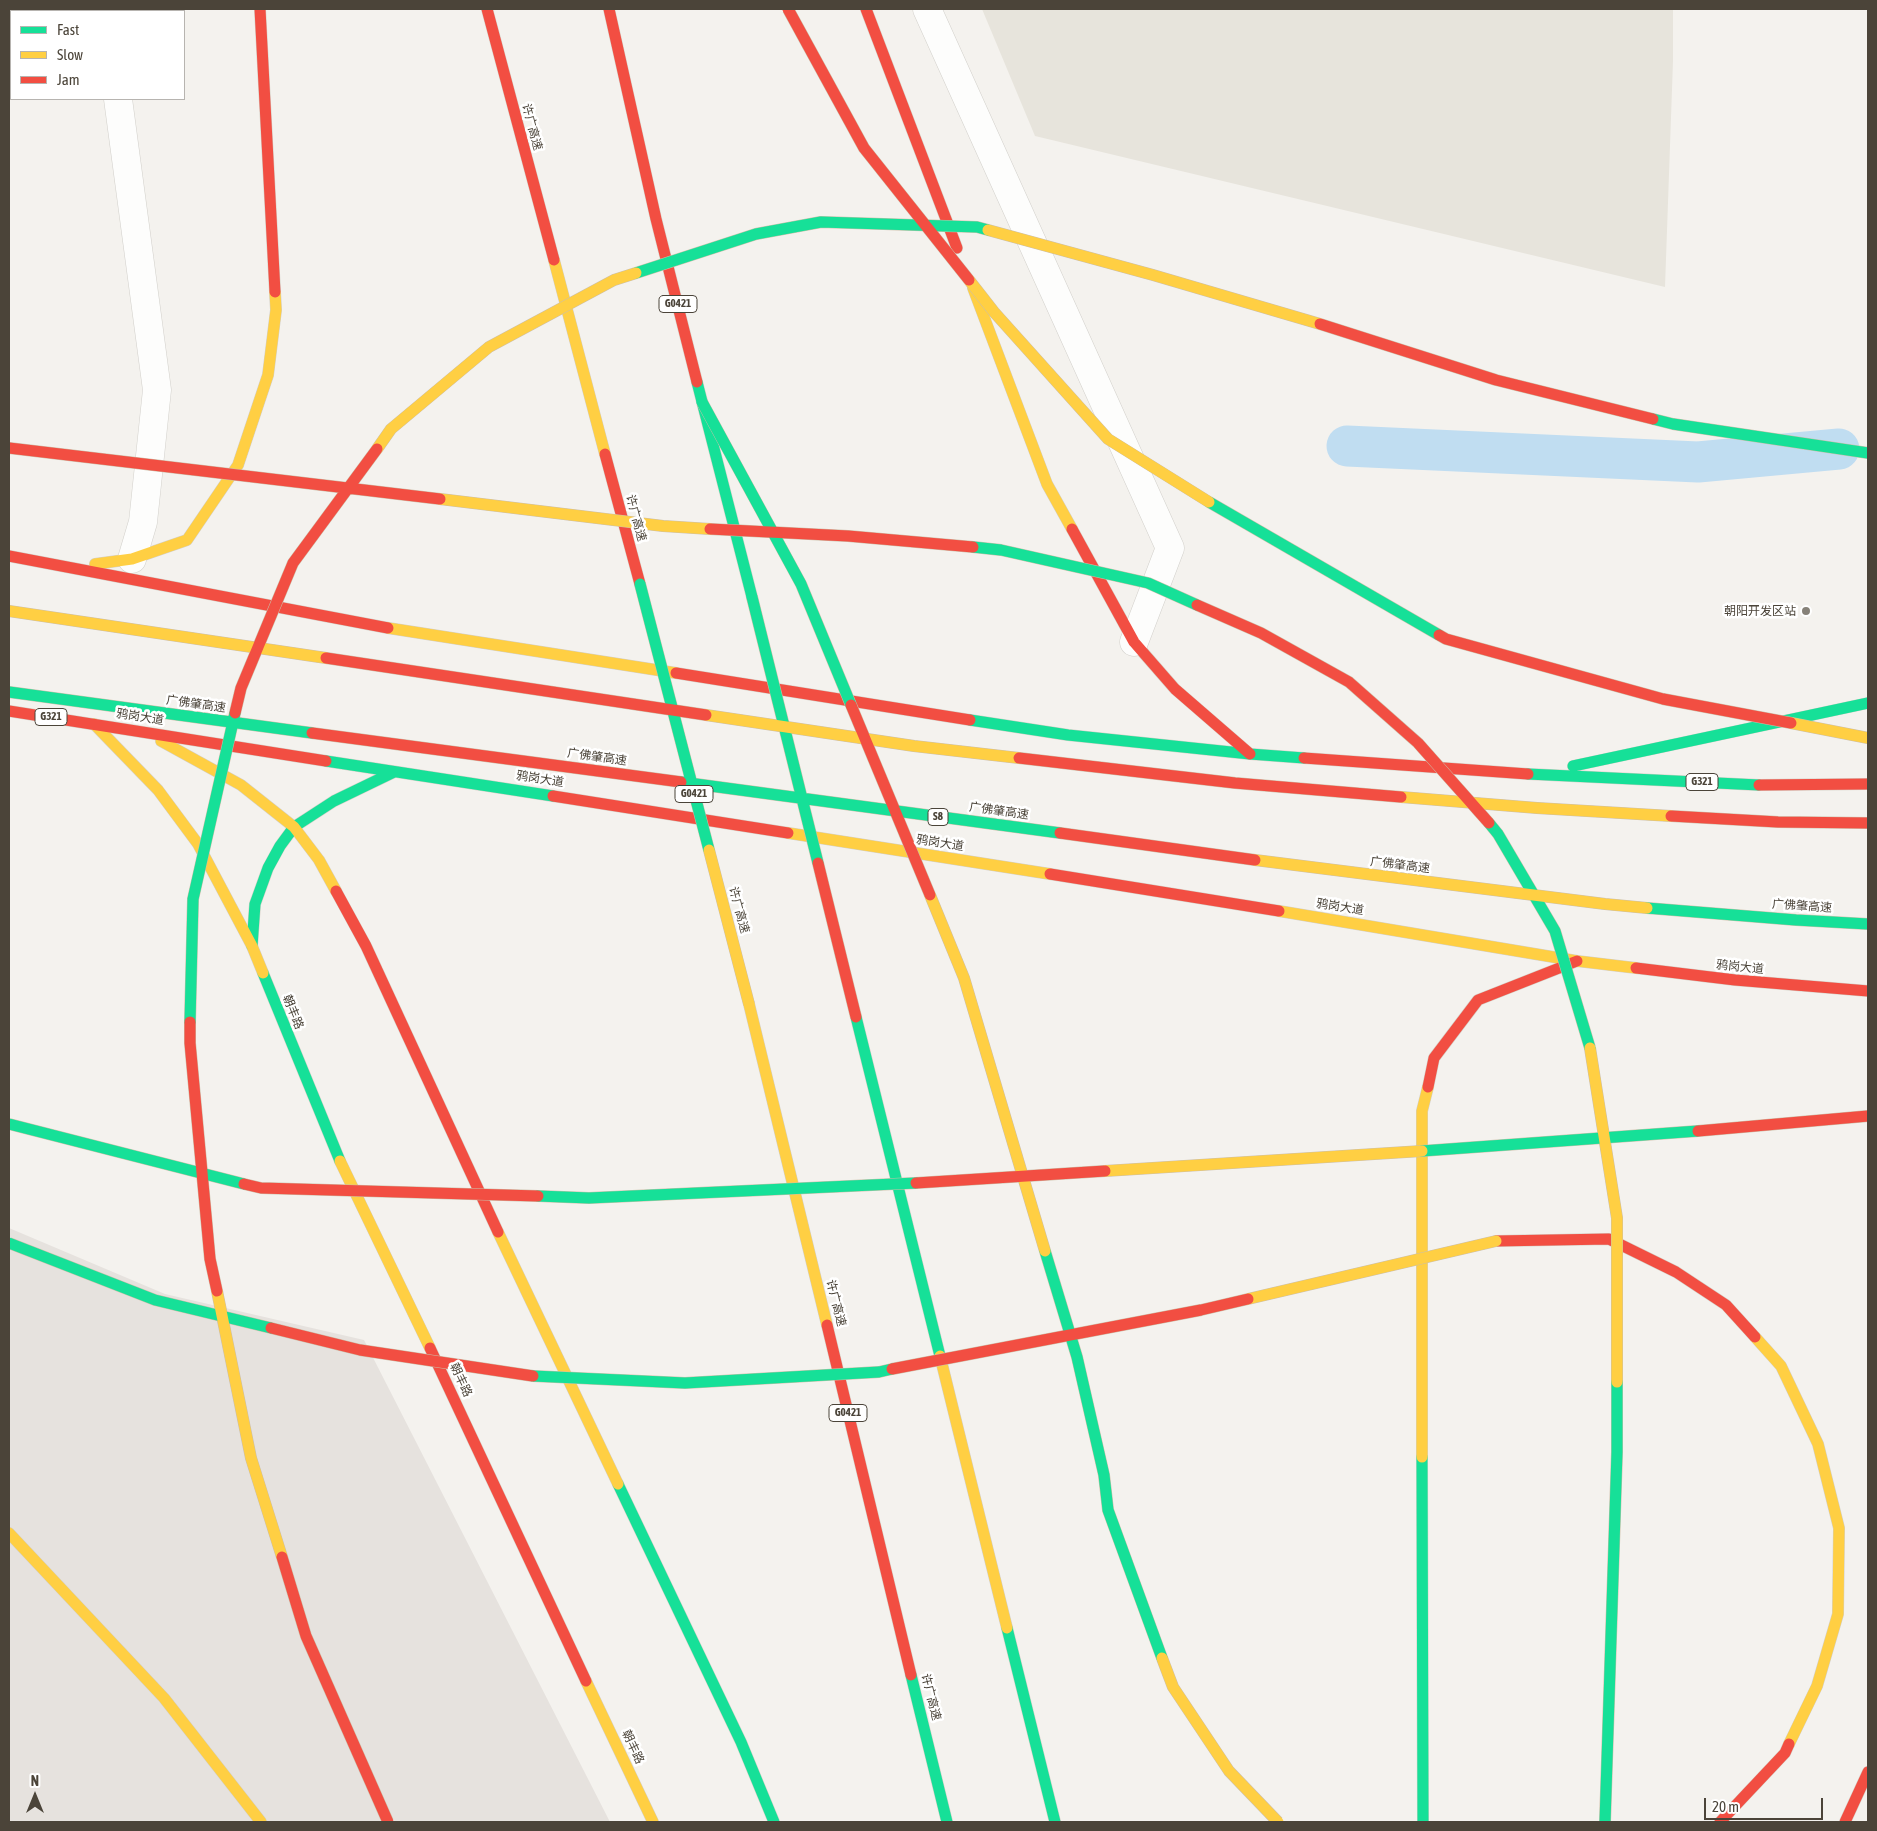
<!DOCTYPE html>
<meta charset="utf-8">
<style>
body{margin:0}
#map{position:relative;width:1877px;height:1831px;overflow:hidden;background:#f4f2ee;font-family:"Asap Condensed",sans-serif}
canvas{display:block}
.frame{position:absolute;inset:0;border:10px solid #4b4439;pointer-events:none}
.legend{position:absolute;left:10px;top:10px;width:175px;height:90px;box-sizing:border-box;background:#fff;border:1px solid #b7b4b0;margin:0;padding:6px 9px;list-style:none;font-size:15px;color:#4b4439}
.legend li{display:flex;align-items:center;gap:10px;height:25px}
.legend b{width:25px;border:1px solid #b7b4b0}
.north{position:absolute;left:10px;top:1771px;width:50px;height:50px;-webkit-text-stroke:4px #fff;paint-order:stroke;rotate:0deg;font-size:14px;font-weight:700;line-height:20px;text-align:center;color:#4b4439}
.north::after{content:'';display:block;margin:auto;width:18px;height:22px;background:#4b4439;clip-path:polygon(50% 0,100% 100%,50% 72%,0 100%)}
.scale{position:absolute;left:1704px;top:1798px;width:119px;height:22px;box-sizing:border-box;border:2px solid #4b4439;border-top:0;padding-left:6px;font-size:15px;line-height:18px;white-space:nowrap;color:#4b4439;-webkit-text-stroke:4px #fff;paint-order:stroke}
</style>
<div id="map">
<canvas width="1877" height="1831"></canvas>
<div class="frame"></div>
<ul class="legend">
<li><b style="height:6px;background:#16e098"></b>Fast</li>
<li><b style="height:6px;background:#ffcf43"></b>Slow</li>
<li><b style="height:6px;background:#f24e42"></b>Jam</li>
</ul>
<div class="north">N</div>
<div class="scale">20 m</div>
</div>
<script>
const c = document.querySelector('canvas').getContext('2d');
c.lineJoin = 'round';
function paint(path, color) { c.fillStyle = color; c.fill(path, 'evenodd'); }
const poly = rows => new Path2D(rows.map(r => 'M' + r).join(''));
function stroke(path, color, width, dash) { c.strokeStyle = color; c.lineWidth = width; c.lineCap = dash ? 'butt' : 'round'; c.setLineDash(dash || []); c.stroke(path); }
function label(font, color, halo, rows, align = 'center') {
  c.font = font + ' "Asap Condensed","Noto Sans SC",sans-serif'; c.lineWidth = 5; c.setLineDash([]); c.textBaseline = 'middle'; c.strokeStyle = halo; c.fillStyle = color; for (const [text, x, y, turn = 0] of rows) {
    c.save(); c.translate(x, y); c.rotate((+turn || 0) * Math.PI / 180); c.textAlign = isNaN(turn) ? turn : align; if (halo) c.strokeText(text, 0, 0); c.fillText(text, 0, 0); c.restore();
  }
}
const residential = poly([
 [982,9,1673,9,1673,61,1665,287,1035,136]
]);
const industrial = poly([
 [9,1228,165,1294,364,1340,610,1822,9,1822]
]);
const canal = poly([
 [1347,446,1698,462,1839,449]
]);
const street = poly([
 [114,9,114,11],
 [927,9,1170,548,1134,642],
 [118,99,157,390,143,522,132,559]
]);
const fast = poly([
 [697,382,752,597],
 [970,720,1068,735,1250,754,1304,758],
 [326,761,553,796],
 [1573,766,1868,703],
 [1528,774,1759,785],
 [252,946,255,904,268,868,280,846,294,827,334,801,394,772],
 [263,973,340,1161],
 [856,1017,940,1356],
 [1422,1457,1423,1822],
 [618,1484,741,1742,774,1822],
 [1007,1628,1055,1822],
 [911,1675,947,1822]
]);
const slow = poly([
 [554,260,605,454],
 [973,288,1047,484,1072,529],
 [95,564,132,559,187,540,238,465,268,375,276,310,275,292],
 [388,628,676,673],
 [94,724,158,790,198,844,252,946,263,973],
 [161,741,241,785,294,827,319,860,336,891],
 [788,833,1050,874],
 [1279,911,1577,961,1636,968],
 [749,1004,827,1325],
 [340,1161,430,1348],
 [498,1232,618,1484],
 [1755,1337,1781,1366,1818,1444,1839,1528,1838,1614,1817,1686,1789,1744],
 [940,1356,1007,1628],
 [1422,1457,1422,1111,1428,1087],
 [9,1533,164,1698,261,1822],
 [586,1681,653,1822]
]);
const jam = poly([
 [260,9,275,292],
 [487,9,554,260],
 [609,9,656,219,697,382],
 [866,9,957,248],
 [605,454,640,584],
 [1072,529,1134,642,1175,689,1250,754],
 [9,556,388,628],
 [676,673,970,720],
 [9,711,326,761],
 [1304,758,1528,774],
 [1759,785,1868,784],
 [553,796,788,833],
 [1050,874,1279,911],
 [336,891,366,946,498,1232],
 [1636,968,1735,980,1868,991],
 [1428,1087,1434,1058,1478,1000,1577,961],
 [1496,1241,1609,1239,1676,1272,1726,1305,1755,1337],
 [827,1325,911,1675],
 [430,1348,586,1681],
 [1720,1822,1785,1753,1789,1744],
 [1845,1822,1868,1772]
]);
const fastBridge = poly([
 [636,273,756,234,821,222,977,227,988,230],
 [702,402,801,584,851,705],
 [1653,419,1673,424,1868,453],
 [1209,502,1439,635],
 [973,547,1001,550,1148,583,1197,605],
 [640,584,709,850],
 [752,597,818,863],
 [9,692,312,733],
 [681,782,1060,833],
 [1489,823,1498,834,1555,931,1590,1048],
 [1647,908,1796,920,1868,924],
 [190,1022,193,899,235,713],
 [9,1124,244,1184],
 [1422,1151,1698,1131],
 [538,1196,589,1198,916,1183],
 [9,1243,155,1300,271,1328],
 [1045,1251,1077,1357,1104,1475,1108,1510,1162,1658],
 [533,1376,685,1383,879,1372,892,1369],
 [1605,1822,1617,1452,1617,1382]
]);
const slowBridge = poly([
 [988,230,1153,275,1320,324],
 [969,280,994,312,1108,439,1209,502],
 [377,449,391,429,489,347,614,280,636,273],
 [440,499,663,526,710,529],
 [9,611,326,658],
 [706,715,914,746,1019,758],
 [1791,723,1868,738],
 [1401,797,1537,808,1671,816],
 [709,850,749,1004],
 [1255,860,1605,904,1647,908],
 [930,895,964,978,1045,1251],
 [1590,1048,1617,1218,1617,1382],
 [1105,1171,1422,1151],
 [217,1291,251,1458,282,1557],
 [1248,1299,1496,1241],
 [1162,1658,1173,1687,1229,1771,1278,1822]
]);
const jamBridge = poly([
 [788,9,864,148,969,280],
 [1320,324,1496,380,1653,419],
 [9,448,440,499],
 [710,529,848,536,973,547],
 [1197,605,1261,633,1349,682,1418,743,1489,823],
 [1439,635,1446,639,1663,699,1791,723],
 [326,658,706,715],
 [851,705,930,895],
 [235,713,241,688,293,563,377,449],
 [312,733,681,782],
 [1019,758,1235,783,1401,797],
 [1671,816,1778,822,1868,823],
 [1060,833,1255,860],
 [818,863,856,1017],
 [190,1022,190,1043,210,1259,217,1291],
 [1698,1131,1868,1116],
 [916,1183,1105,1171],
 [244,1184,261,1188,538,1196],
 [271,1328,360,1350,533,1376],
 [892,1369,1201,1310,1248,1299],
 [282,1557,306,1636,388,1822]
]);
const markers = [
 [1806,611,5,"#868178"]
];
const shields = [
 [678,304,38],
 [51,717,32],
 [1702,782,32],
 [694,794,38],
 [938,817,20],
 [848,1413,38]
];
const shieldNames = [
 ["G0421",678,304],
 ["G321",51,717],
 ["G321",1702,782],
 ["G0421",694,794],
 ["S8",938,817],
 ["G0421",848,1413]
];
const streetNames = [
 ["许广高速",532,127,75],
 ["许广高速",636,518,75],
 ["广佛肇高速",196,704,8],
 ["鸦岗大道",140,717,9],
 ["广佛肇高速",597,757,8],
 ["鸦岗大道",540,779,9],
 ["广佛肇高速",999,811,8],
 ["鸦岗大道",940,843,9],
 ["广佛肇高速",1400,865,7],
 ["广佛肇高速",1802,906,4],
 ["鸦岗大道",1340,907,9],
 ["许广高速",739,910,75],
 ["鸦岗大道",1740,967,6],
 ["朝丰路",293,1012,68],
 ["许广高速",836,1303,76],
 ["朝丰路",461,1380,65],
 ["许广高速",931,1697,76],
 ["朝丰路",633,1747,65]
];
const poiNames = [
 ["朝阳开发区站",1796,611]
];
paint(residential, '#e7e4dc');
paint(industrial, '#e6e2de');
stroke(canal, '#c0ddf1', 41);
stroke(street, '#d2d0cb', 29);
stroke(fast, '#d3cfc5', 12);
stroke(slow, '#d3cfc5', 12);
stroke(jam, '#d3cfc5', 12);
stroke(street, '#fdfdfc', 28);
stroke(fast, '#16e098', 11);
stroke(slow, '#ffcf43', 11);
stroke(jam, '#f24e42', 11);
stroke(fastBridge, '#ccbfa9', 12, []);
stroke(slowBridge, '#ccbfa9', 12, []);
stroke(jamBridge, '#ccbfa9', 12, []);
stroke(fastBridge, '#16e098', 11);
stroke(slowBridge, '#ffcf43', 11);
stroke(jamBridge, '#f24e42', 11);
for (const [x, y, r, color] of markers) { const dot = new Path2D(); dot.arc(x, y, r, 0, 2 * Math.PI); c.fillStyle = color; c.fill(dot); stroke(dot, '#fff', 2); }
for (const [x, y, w] of shields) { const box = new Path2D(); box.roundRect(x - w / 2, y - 8.5, w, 17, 4); c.fillStyle = '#fff'; c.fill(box); stroke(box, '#4b4439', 1); }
label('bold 11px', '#4b4439', null, shieldNames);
label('12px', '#4b4439', '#fff', streetNames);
label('12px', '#4b4439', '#fff', poiNames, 'right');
</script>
